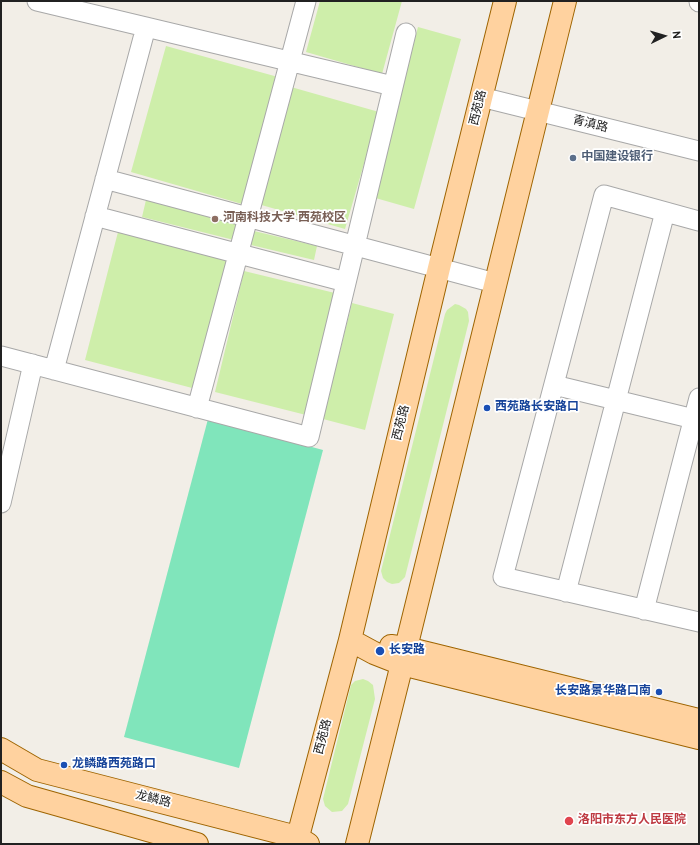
<!DOCTYPE html>
<meta charset="utf-8">
<style>
body{margin:0}
#map{position:relative;width:700px;height:845px;overflow:hidden;background:#f2eee7;font-family:Overpass,sans-serif}
canvas{display:block}
.frame{position:absolute;inset:0;border:2px solid #212121;pointer-events:none}
.north{position:absolute;left:644px;top:16px;width:40px;height:40px;-webkit-text-stroke:3px #fff;paint-order:stroke;rotate:85deg;font-size:11px;font-weight:700;line-height:16px;text-align:center;color:#212121}
.north::after{content:'';display:block;margin:auto;width:14px;height:18px;background:#212121;clip-path:polygon(50% 0,100% 100%,50% 72%,0 100%)}
</style>
<div id="map">
<canvas width="700" height="845"></canvas>
<div class="frame"></div>
<div class="north">N</div>
</div>
<script>
const c = document.querySelector('canvas').getContext('2d');
c.lineJoin = 'round';
function paint(path, color) { c.fillStyle = color; c.fill(path, 'evenodd'); }
const poly = rows => new Path2D(rows.map(r => 'M' + r).join(''));
function stroke(path, color, width, dash) { c.strokeStyle = color; c.lineWidth = width; c.lineCap = dash ? 'butt' : 'round'; c.setLineDash(dash || []); c.stroke(path); }
function label(font, color, halo, rows, align = 'center') {
  c.font = font + ' Overpass,"Noto Sans SC",sans-serif'; c.lineWidth = 3.5; c.setLineDash([]); c.textBaseline = 'middle'; c.strokeStyle = halo; c.fillStyle = color; for (const [text, x, y, turn = 0] of rows) {
    c.save(); c.translate(x, y); c.rotate((+turn || 0) * Math.PI / 180); c.textAlign = isNaN(turn) ? turn : align; if (halo) c.strokeText(text, 0, 0); c.fillText(text, 0, 0); c.restore();
  }
}
const grass = poly([
 [320,1,402,1,382,74,306,52],
 [418,27,461,39,414,209,372,197],
 [166,46,278,77,242,204,131,172],
 [291,87,379,112,345,229,258,204],
 [146,200,238,223,234,240,142,217],
 [254,231,317,246,314,260,251,245],
 [118,232,229,261,196,389,85,360],
 [244,271,339,294,310,416,215,392],
 [352,303,394,314,365,430,323,419],
 [455,304,459,305,466,309,468,312,469,321,405,577,399,583,392,584,387,582,383,578,381,571,445,314,447,310],
 [363,679,368,681,373,685,375,699,348,804,342,811,332,812,325,806,323,799,351,685,355,681]
]);
const pitch = poly([
 [208,419,323,450,239,768,124,737]
]);
const minor = poly([
 [37,1,393,86],
 [699,1,699,2],
 [481,97,699,151],
 [105,179,495,283],
 [95,216,346,282],
 [699,221,604,195,503,577,699,622],
 [1,356,309,437,406,33],
 [54,370,146,27],
 [554,385,694,419],
 [197,408,306,1],
 [1,503,33,364],
 [566,592,665,212],
 [644,610,699,398]
]);
const major = poly([
 [350,640,374,653,402,664,699,738],
 [391,646,406,648,699,720],
 [1,749,37,770,297,837,308,844],
 [1,782,27,796,197,844],
 [296,844,350,640,439,268,505,1],
 [357,844,402,664,565,1]
]);
const markers = [
 [573,158,4,"#5c6f8a"],
 [215,219,4,"#8d6e63"],
 [487,408,4,"#1a4fb4"],
 [380,651,5,"#1a4fb4"],
 [659,692,4,"#1a4fb4"],
 [64,765,4,"#1a4fb4"],
 [569,821,5,"#e0444e"]
];
const streetNames = [
 ["西苑路",479,108,-76],
 ["青滇路",590,125,14],
 ["西苑路",402,423,-76],
 ["西苑路",324,737,-75],
 ["龙鳞路",153,800,14]
];
const serviceNames = [
 ["中国建设银行",581,158]
];
const educationNames = [
 ["河南科技大学 西苑校区",223,219]
];
const transitNames = [
 ["西苑路长安路口",495,408],
 ["长安路",389,651],
 ["长安路景华路口南",651,692,"right"],
 ["龙鳞路西苑路口",72,765]
];
const healthNames = [
 ["洛阳市东方人民医院",578,821]
];
paint(grass, '#ceeeaa');
paint(pitch, '#80e5bb');
stroke(minor, '#a8a8a8', 21);
stroke(major, '#9e6400', 24);
stroke(minor, '#fff', 19);
stroke(major, '#ffd29f', 22);
for (const [x, y, r, color] of markers) { const dot = new Path2D(); dot.arc(x, y, r, 0, 2 * Math.PI); c.fillStyle = color; c.fill(dot); stroke(dot, '#fff', 1.5); }
label('12px', '#212121', '#fff', streetNames);
label('bold 12px', '#4e5e75', '#fff', serviceNames, 'left');
label('bold 12px', '#785e54', '#fff', educationNames, 'left');
label('bold 12px', '#164399', '#fff', transitNames, 'left');
label('bold 12px', '#be3a42', '#fff', healthNames, 'left');
</script>
